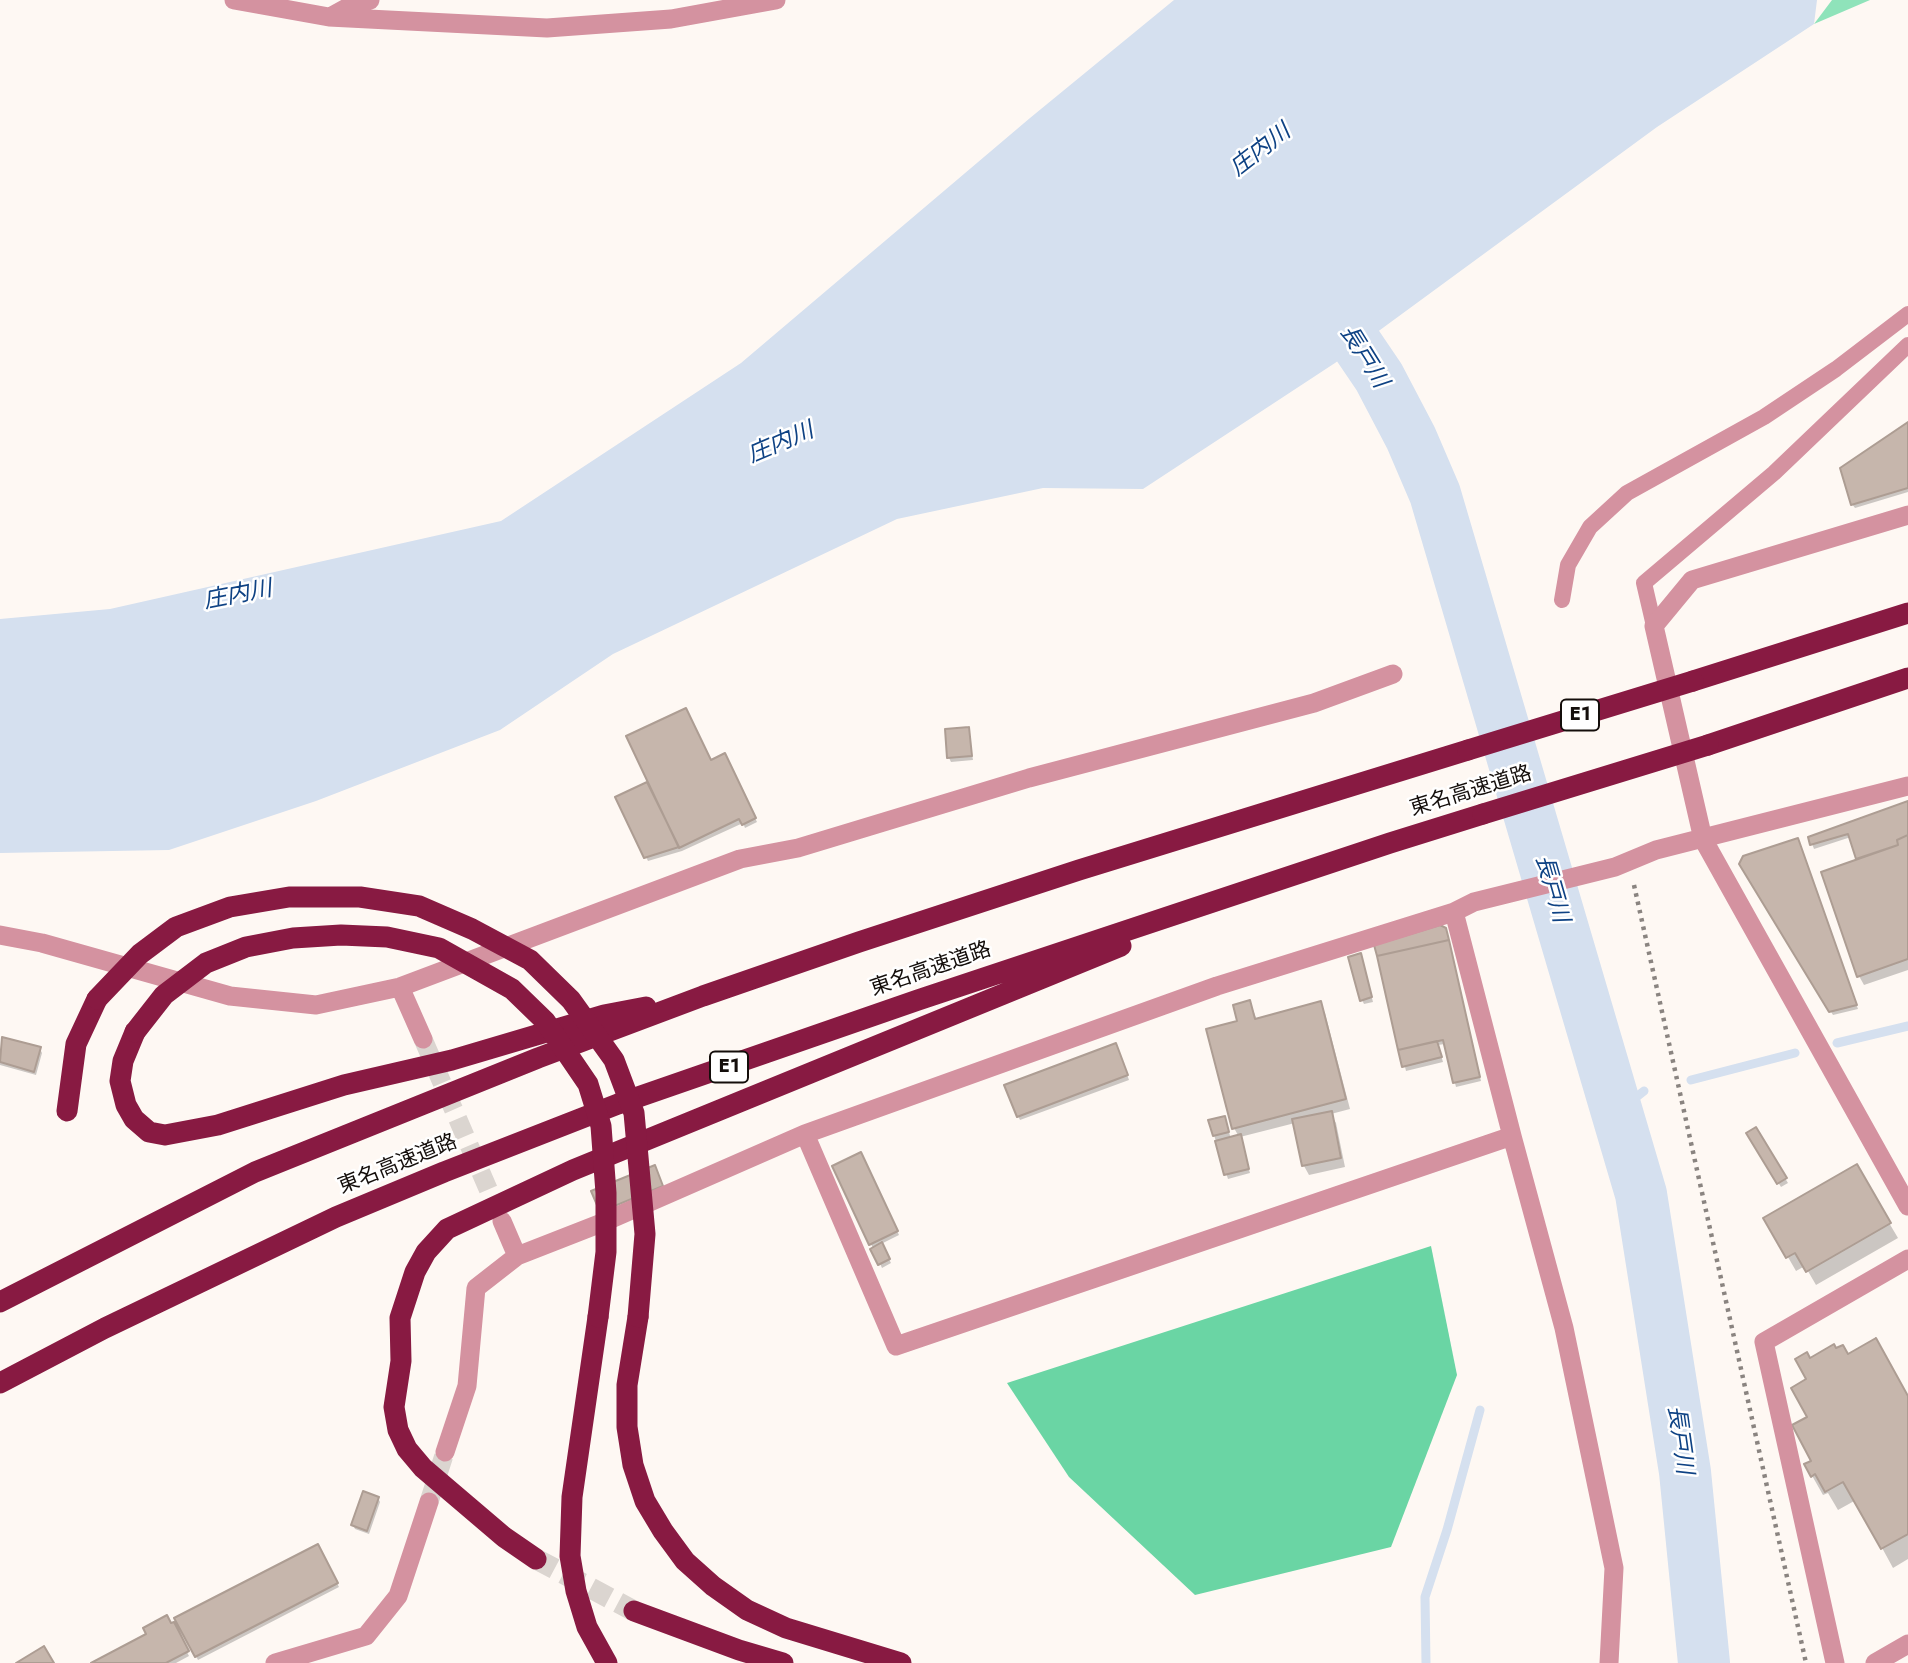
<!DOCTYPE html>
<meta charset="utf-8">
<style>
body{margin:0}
canvas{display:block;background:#fef8f3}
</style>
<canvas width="1908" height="1663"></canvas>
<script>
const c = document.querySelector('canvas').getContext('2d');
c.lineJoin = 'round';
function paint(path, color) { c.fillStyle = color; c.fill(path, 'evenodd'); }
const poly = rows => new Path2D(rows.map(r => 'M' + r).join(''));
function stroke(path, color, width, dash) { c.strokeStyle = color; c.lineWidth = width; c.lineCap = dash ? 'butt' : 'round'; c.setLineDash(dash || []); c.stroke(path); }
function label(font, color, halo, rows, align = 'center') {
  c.font = font + ' Jost,"Noto Sans JP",sans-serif'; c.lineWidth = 5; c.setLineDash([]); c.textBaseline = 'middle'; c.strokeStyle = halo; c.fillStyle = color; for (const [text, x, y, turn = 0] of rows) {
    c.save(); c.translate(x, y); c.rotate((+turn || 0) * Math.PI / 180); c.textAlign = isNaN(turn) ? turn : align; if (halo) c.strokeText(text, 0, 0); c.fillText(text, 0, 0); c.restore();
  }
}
const green = poly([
 [1832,0,1870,0,1814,24]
]);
const forest = poly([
 [1431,1246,1457,1375,1391,1547,1195,1595,1069,1477,1007,1383]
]);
const water = poly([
 [1174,0,1817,0,1814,24,1657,127,1335,363,1143,489,1043,488,897,519,613,654,500,730,316,801,169,850,0,853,0,619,110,609,501,521,741,363,1030,118]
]);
const shadow = poly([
 [1908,424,1908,492,1855,508,1852,504],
 [968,729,973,760,951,762,949,758],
 [724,756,757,822,745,828,743,823,682,851,648,861,617,798,650,782],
 [1908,803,1908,970,1864,985,1859,976,1859,860,1851,837,1814,849,1810,838],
 [1799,844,1858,1009,1833,1015,1741,864],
 [1447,934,1481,1081,1456,1087,1445,1044,1438,1045,1443,1062,1406,1071,1376,946],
 [1362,959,1373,1002,1364,1004,1362,1000],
 [1250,1002,1257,1020,1320,1003,1325,1013,1350,1109,1331,1114,1336,1123,1345,1167,1309,1175,1304,1166,1295,1123,1240,1137,1250,1173,1228,1179,1214,1135,1226,1122,1231,1139,1239,1137,1234,1128,1239,1022],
 [3,1039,40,1049,42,1053,36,1075,0,1065,0,1051],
 [1118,1049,1129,1080,1020,1120,1018,1116],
 [1755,1130,1788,1183,1781,1187,1748,1134],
 [860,1154,899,1235,881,1244,891,1263,882,1268,871,1244],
 [1856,1167,1898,1238,1816,1285,1805,1266,1796,1271,1766,1219],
 [1847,1356,1908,1399,1908,1559,1893,1568,1856,1500,1838,1510,1828,1493,1823,1495,1806,1465,1813,1461,1809,1417,1809,1360],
 [378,1498,380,1502,369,1534,355,1529,353,1525],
 [318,1546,339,1587,198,1660,177,1619],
 [173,1624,189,1656,176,1663,95,1663]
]);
const stream = poly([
 [1837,1043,1908,1026],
 [1691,1080,1795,1053],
 [1616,1113,1644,1091],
 [1426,1663,1425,1597,1447,1530,1480,1410]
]);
const river = poly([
 [1318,287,1379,377,1411,438,1435,494,1641,1194,1685,1472,1704,1663]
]);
const building = poly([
 [1908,422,1908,488,1851,505,1840,468,1908,422],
 [686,708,711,760,725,753,756,818,742,825,739,819,679,848,626,736,686,708],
 [969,727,972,756,947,758,945,729,969,727],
 [647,782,679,847,644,858,615,797,647,782],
 [1908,801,1908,835,1897,840,1898,845,1856,859,1848,834,1810,845,1808,837,1908,801],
 [1908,835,1908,959,1857,977,1821,872,1898,845,1897,840,1908,835],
 [1798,838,1857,1005,1829,1012,1739,864,1743,856,1798,838],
 [1440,925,1446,928,1449,940,1377,956,1374,945,1440,925],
 [1449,940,1480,1077,1453,1083,1443,1040,1398,1050,1377,956,1449,940],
 [1361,953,1372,997,1360,1001,1348,957,1361,953],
 [1250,1000,1255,1019,1321,1001,1346,1099,1232,1129,1206,1029,1237,1021,1233,1005,1250,1000],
 [2,1037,41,1047,34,1072,0,1062,2,1037],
 [1437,1041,1442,1057,1402,1067,1398,1050,1437,1041],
 [1116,1043,1128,1075,1017,1117,1004,1085,1116,1043],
 [1332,1111,1341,1158,1302,1166,1292,1119,1332,1111],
 [1225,1116,1229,1132,1213,1136,1208,1120,1225,1116],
 [1756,1127,1787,1178,1777,1184,1746,1133,1756,1127],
 [1241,1134,1249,1169,1224,1175,1215,1141,1241,1134],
 [861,1152,898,1231,869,1245,832,1166,861,1152],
 [1857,1164,1891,1223,1806,1272,1795,1253,1786,1258,1763,1218,1857,1164],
 [655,1165,663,1186,600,1212,591,1191,655,1165],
 [882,1242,890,1259,878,1265,870,1249,882,1242],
 [1876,1338,1908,1396,1908,1534,1881,1549,1843,1482,1825,1492,1815,1474,1811,1477,1804,1464,1811,1461,1792,1425,1807,1417,1791,1388,1806,1379,1795,1359,1807,1352,1810,1358,1834,1344,1836,1348,1843,1345,1848,1354,1876,1338],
 [363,1491,379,1497,367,1531,351,1525,363,1491],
 [318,1544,338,1583,195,1657,174,1618,318,1544],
 [167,1615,171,1623,174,1622,189,1651,166,1663,91,1663,146,1634,143,1628,167,1615],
 [44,1646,54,1663,16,1663,44,1646]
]);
const minorTunnel = poly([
 [423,1039,502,1221],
 [429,1502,445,1452]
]);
const motorwayTunnel = poly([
 [536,1559,634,1611]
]);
const path = poly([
 [1634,885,1806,1663]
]);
const service = poly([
 [1562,600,1568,565,1590,527,1627,493,1764,417,1836,369,1908,314],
 [1654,626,1644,583,1774,473,1908,345]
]);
const minor = poly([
 [234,0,329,17,547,28,671,19,776,0],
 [330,17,352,5,370,0],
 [1908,515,1692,580,1654,626,1703,839,1908,1206],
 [0,935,42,943,230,996,316,1005,400,987,740,859,798,848,1029,778,1314,703,1393,674],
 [400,987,423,1039],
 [805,1134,896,1346,1512,1136,1454,912],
 [1512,1136,1564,1328,1614,1568,1609,1663],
 [502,1221,517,1256],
 [445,1452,467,1386,476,1288,517,1256,604,1222,805,1134,1217,986,1454,912,1474,902,1615,867,1656,850,1908,786],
 [275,1663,366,1636,398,1596,429,1502],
 [1835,1663,1764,1342,1908,1259]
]);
const tertiary = poly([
 [1875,1663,1908,1644]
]);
const motorway = poly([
 [1693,681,1908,613],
 [1708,745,1908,678],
 [135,1032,123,1061,120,1081,126,1105,134,1119,149,1132,165,1135,218,1125,344,1085,452,1060,604,1015,646,1007],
 [67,1111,76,1044,97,999],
 [0,1302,255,1172,538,1058,703,996,859,942,1079,870,1468,750],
 [598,1317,572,1497,570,1556,576,1591,587,1627,607,1663],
 [638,1317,627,1385,627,1427,633,1465,645,1501,663,1531,685,1561,713,1586,747,1610,786,1628,901,1663],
 [0,1383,105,1328,336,1217,444,1172,618,1104,918,1000,1390,843,1483,814],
 [536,1559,504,1537,423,1468,407,1449,398,1430,394,1407,401,1361,400,1318,415,1272,426,1252,447,1229,573,1170,1121,946],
 [634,1611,739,1650,783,1663]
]);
const motorwayBridge = poly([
 [1468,750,1693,681],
 [1483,814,1708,745],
 [97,999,140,954,176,927,230,907,289,897,360,897,419,906,472,929,530,960,571,1000,614,1060,634,1113,645,1234,638,1317],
 [135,1032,164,995,206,963,246,947,293,938,341,935,387,937,439,948,512,989,545,1021,588,1084,601,1126,606,1193,606,1252,598,1317]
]);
const shields = [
 [1580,715,38],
 [729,1067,38]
];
const shieldNames = [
 ["E1",1580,715],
 ["E1",729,1067]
];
const streetNames = [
 ["東名高速道路",1471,792,-17],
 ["東名高速道路",931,970,-19],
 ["東名高速道路",398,1165,-22]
];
const waterNames = [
 ["庄内川",1261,151,-38],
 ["長戸川",1363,357,58],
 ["庄内川",781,444,-23],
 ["庄内川",238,596,-11],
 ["長戸川",1551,889,74],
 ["長戸川",1679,1440,82]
];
paint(green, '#8fe3ba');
paint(forest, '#6ad5a4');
paint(water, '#d5e0ef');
paint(shadow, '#0003');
stroke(stream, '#d5e0ef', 9);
stroke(river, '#d5e0ef', 52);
paint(building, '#c6b6ac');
stroke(building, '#ad9d93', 2);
stroke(minorTunnel, '#dbd5d0', 19, [19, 10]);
stroke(motorwayTunnel, '#dbd5d0', 21, [21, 10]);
stroke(path, '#8a8480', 4.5, [3.5, 5]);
stroke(service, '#d492a0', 16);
stroke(minor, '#d492a0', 19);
stroke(tertiary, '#d492a0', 19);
stroke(motorway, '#881a42', 21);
stroke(motorwayBridge, '#881a42', 21);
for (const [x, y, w] of shields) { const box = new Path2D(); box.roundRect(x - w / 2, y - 15.5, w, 31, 5); c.fillStyle = '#fff'; c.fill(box); stroke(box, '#140e0b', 2); }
label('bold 19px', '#140e0b', null, shieldNames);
label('21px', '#140e0b', '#fff', streetNames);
label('italic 23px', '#0e4284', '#fff', waterNames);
</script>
